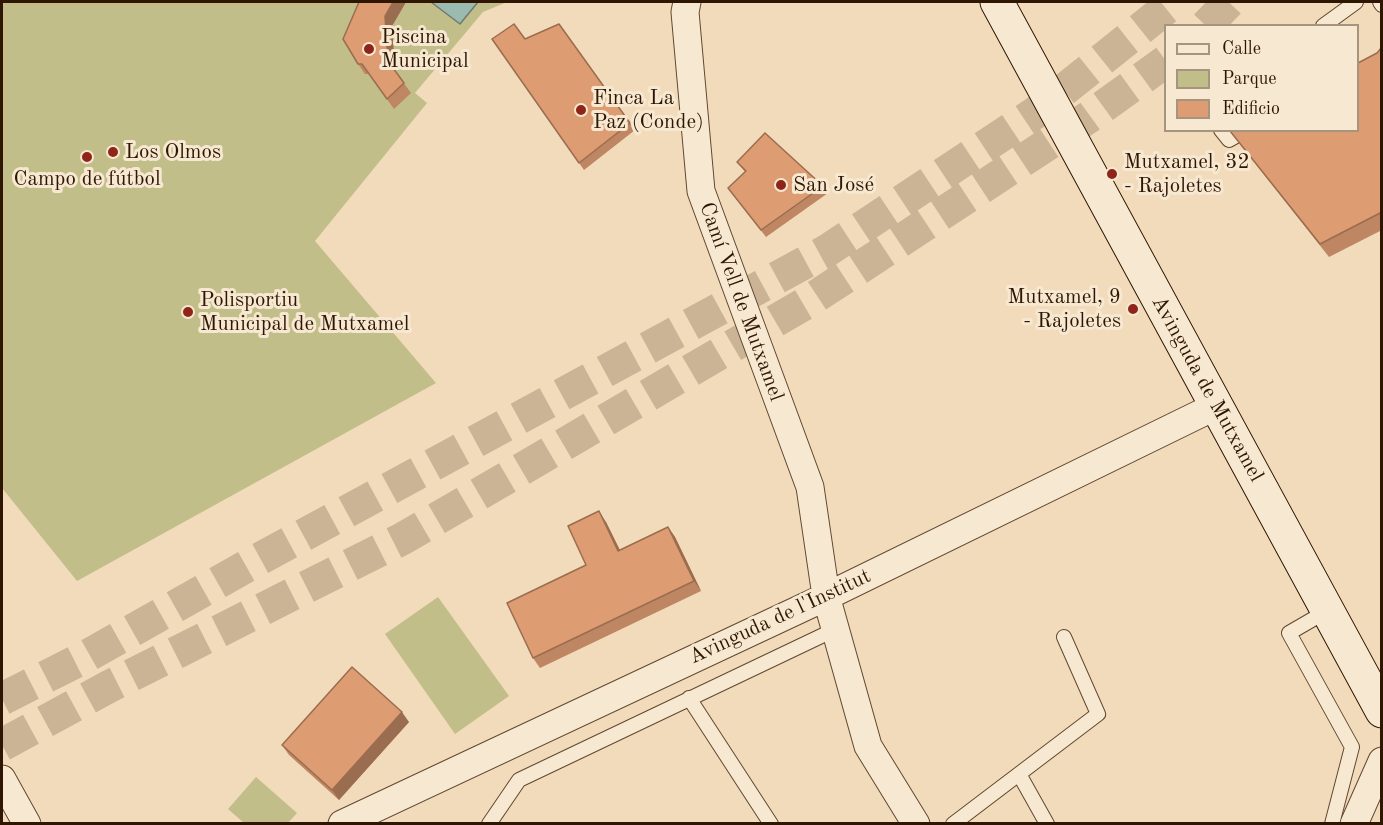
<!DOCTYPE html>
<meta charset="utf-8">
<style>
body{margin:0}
#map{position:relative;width:1383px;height:825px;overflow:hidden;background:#f2dbba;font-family:"Old Standard TT",serif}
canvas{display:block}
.frame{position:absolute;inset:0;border:3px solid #2f1602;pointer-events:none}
.legend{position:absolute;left:1164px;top:24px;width:195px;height:108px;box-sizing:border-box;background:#f7e8d2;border:2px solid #a7947f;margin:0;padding:8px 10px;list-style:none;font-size:18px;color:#2f1602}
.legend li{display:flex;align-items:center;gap:12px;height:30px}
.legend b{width:30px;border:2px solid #a7947f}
</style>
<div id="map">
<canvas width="1383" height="825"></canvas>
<div class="frame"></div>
<ul class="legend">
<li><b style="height:8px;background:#f7e8d2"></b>Calle</li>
<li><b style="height:16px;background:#c2be8a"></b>Parque</li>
<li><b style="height:16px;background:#dd9c72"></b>Edificio</li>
</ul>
</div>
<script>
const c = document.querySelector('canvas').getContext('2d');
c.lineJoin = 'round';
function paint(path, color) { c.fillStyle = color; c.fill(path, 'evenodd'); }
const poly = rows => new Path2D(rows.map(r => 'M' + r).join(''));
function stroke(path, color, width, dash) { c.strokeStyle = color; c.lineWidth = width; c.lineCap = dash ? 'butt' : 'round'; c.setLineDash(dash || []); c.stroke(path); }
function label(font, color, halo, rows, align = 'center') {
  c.font = font + ' "Old Standard TT",serif'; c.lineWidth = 6; c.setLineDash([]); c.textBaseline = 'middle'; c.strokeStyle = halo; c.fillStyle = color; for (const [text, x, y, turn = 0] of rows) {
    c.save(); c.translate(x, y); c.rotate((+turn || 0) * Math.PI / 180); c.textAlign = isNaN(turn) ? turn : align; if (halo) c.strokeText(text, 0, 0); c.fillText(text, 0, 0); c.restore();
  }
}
const green = poly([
 [2,2,507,2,483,12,415,93,427,103,315,241,436,383,77,581,2,488],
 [438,597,509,696,455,734,385,634],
 [256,777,297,813,288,823,244,823,228,809]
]);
const water = poly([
 [431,2,478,2,460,24,431,2]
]);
const highwayTunnel = poly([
 [1206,26,1229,2],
 [2,699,87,656,254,562,828,250,1035,113,1174,2],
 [2,745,110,686,402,539,806,303,1089,117,1166,61]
]);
const lane = poly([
 [1380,2,1382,5],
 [1323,26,1356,2],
 [1221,130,1229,140,1247,130],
 [1327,611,1289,633,1352,747,1332,824],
 [689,698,771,824],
 [1019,774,1047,824],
 [489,824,519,780,834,630],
 [953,824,1098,714,1064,637]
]);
const street = poly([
 [687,2,685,12,701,191,810,487,826,596,868,746,916,824],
 [2,779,27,824],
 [342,824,813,603,1216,406],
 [1354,824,1382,761]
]);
const secondary = poly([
 [997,2,1382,711]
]);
const wall = poly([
 [359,2,406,2,392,26,395,71,411,93,394,109,369,74,365,74,358,64],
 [559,24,635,130,584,170,492,39,525,39],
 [1382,47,1382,230,1329,257,1240,144,1230,131,1377,53],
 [737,162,823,186,828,193,766,237,728,188,745,172],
 [606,522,620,550,668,527,675,537,701,591,540,668,533,658,586,565],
 [409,722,339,800,289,755,282,745]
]);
const shadedWall = poly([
 [393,2,406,2,392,26,395,72,388,61,385,16],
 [599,511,606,522,625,561,618,551],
 [668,527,675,537,701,591,694,581],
 [402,712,409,722,339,800,332,790]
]);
const building = poly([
 [359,2,393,2,385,16,388,61,404,83,387,99,362,64,358,64,343,39,359,2],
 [514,24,525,39,559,24,630,123,579,163,492,39,514,24],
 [1382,47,1382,212,1320,244,1230,131,1358,130,1358,63,1377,53,1382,47],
 [765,133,823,186,761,230,728,188,746,171,737,162,765,133],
 [599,511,618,551,668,527,694,581,533,658,507,603,586,565,568,526,599,511],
 [352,667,402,712,332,790,282,745,352,667]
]);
const markers = [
 [369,49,6,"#8f2418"],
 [581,110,6,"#8f2418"],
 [113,152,6,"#8f2418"],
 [87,157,6,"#8f2418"],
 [1112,174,6,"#8f2418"],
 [781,185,6,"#8f2418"],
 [1133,309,6,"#8f2418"],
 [188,312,6,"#8f2418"]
];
const poiNames = [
 ["Piscina",381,37],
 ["Municipal",381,61],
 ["Finca La",593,98],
 ["Paz (Conde)",593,122],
 ["Los Olmos",125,152],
 ["Mutxamel, 32",1124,162],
 ["- Rajoletes",1124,186],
 ["Campo de fútbol",87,179,"center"],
 ["San José",793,185],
 ["Mutxamel, 9",1121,297,"right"],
 ["- Rajoletes",1121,321,"right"],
 ["Polisportiu",200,300],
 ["Municipal de Mutxamel",200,324]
];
const streetNames = [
 ["Camí Vell de Mutxamel",741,302,70],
 ["Avinguda de Mutxamel",1207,389,61],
 ["Avinguda de l'Institut",780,617,-25]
];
paint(green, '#c2be8a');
paint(water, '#9bbbb1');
stroke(water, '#70796b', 1.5);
stroke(highwayTunnel, '#cbb495', 33, [33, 16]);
stroke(lane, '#604730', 16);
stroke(street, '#604730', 29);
stroke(secondary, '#2f1602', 35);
stroke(lane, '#f7e8d2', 14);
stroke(street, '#f7e8d2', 27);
stroke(secondary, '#f7e8d2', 33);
paint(wall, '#be8662');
paint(shadedWall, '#9b6d50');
paint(building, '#dd9c72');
stroke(building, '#9b6d50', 1.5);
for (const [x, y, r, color] of markers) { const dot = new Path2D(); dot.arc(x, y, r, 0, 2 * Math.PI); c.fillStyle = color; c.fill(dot); stroke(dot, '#f7e8d2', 2); }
label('21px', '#2f1602', '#f7e8d2', poiNames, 'left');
label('21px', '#2f1602', '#f7e8d2', streetNames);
</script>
